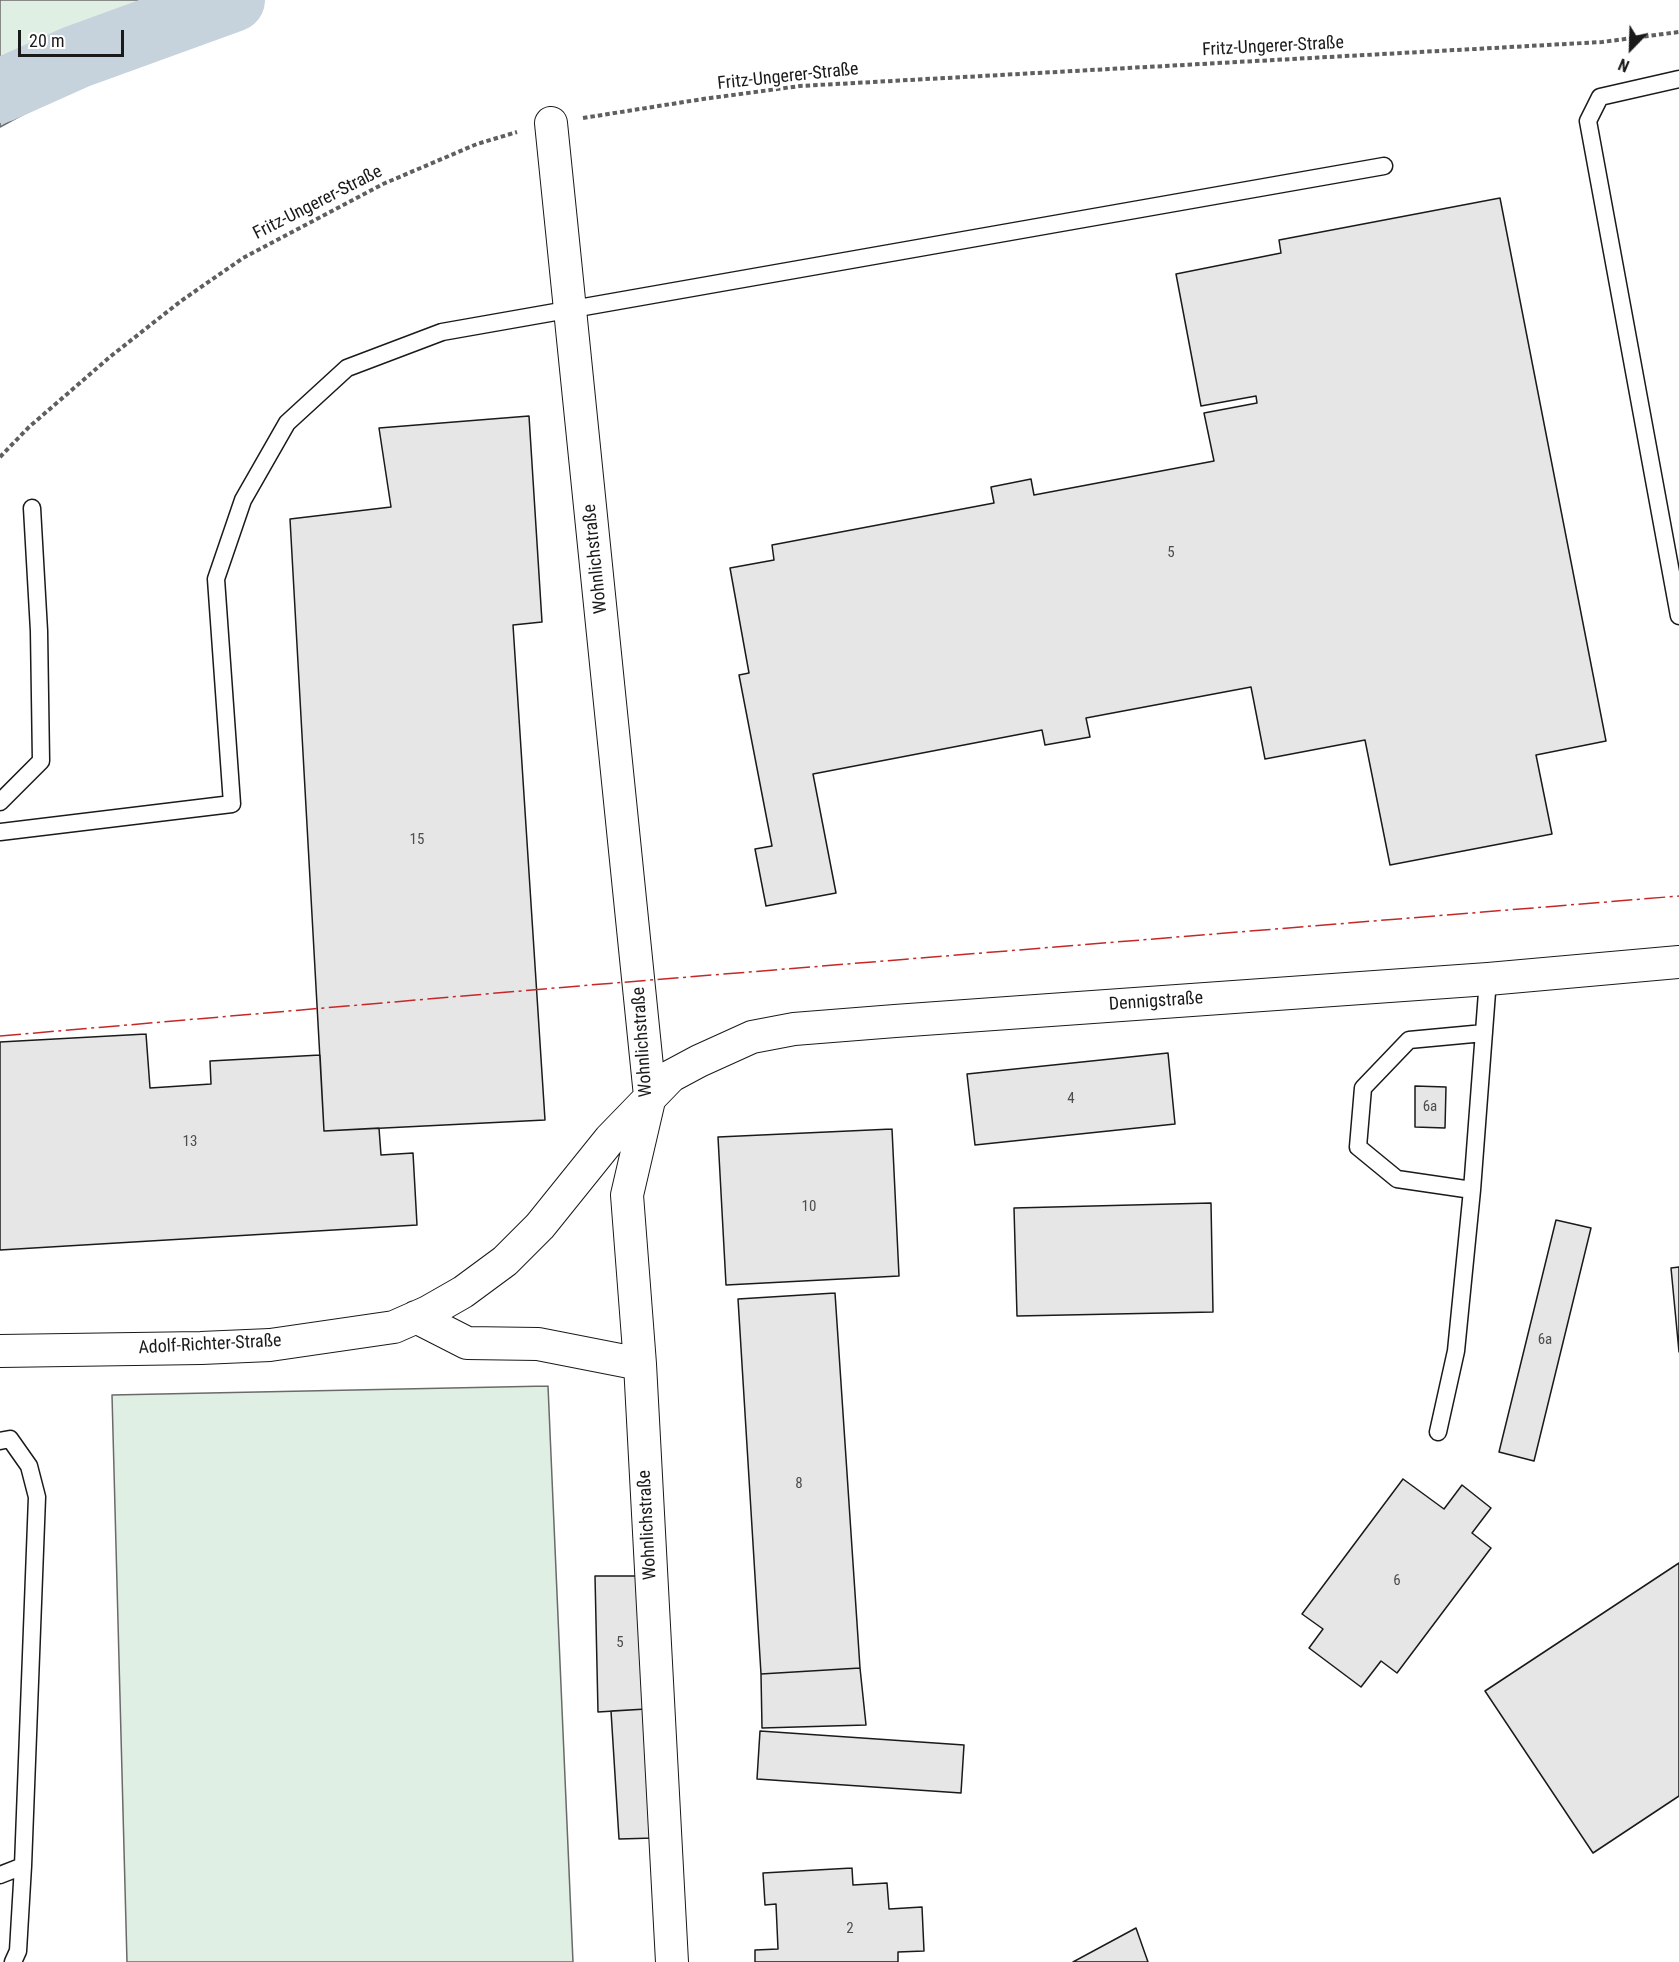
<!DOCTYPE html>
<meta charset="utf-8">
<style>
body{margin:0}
#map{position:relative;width:1679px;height:1962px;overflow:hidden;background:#fff;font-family:"Roboto Condensed",sans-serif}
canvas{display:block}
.north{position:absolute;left:1601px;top:18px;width:60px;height:60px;-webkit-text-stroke:4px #fff;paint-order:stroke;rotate:203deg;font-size:16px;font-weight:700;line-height:24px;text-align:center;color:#1a1a1a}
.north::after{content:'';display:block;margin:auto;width:21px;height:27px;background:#1a1a1a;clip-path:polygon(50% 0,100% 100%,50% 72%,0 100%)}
.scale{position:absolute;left:18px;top:30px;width:106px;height:27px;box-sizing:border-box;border:3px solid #1a1a1a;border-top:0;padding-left:8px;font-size:18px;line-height:21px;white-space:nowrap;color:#1a1a1a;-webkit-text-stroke:4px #fff;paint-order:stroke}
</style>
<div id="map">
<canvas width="1679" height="1962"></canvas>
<div class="north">N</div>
<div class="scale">20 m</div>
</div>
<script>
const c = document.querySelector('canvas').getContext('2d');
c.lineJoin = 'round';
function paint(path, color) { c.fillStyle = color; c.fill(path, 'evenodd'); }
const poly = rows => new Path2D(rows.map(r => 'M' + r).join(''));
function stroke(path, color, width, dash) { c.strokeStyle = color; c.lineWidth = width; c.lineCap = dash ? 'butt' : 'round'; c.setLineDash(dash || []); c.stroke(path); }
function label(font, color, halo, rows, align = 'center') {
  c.font = font + ' "Roboto Condensed",sans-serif'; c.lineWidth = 4.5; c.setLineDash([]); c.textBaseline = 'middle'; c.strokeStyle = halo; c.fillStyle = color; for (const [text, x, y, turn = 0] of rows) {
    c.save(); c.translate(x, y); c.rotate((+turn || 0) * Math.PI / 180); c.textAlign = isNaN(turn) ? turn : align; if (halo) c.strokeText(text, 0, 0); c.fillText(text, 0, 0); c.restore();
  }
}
const green = poly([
 [0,0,197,0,0,62,0,0],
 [548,1386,573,1962,127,1962,112,1395,548,1386]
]);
const water = poly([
 [85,49,87,80,0,127,0,73,85,49]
]);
const river = poly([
 [0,91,76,57,233,0]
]);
const building = poly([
 [1500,198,1606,741,1536,755,1552,834,1390,865,1365,740,1265,759,1251,687,1086,718,1090,737,1045,745,1042,730,813,774,836,893,766,906,755,849,772,846,739,675,749,673,730,568,774,560,772,545,994,503,991,487,1031,479,1034,495,1214,461,1204,413,1257,403,1256,396,1201,406,1176,274,1281,253,1279,240,1500,198],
 [529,416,542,622,513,625,545,1120,324,1131,290,519,391,507,379,428,529,416],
 [146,1034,150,1088,211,1084,210,1061,320,1055,324,1131,379,1128,381,1155,413,1153,417,1225,0,1250,0,1042,146,1034],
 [1168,1053,1175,1124,975,1145,967,1074,1168,1053],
 [1415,1086,1446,1087,1445,1128,1415,1127,1415,1086],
 [892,1129,899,1276,726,1285,718,1137,892,1129],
 [1211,1203,1213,1312,1017,1316,1014,1208,1211,1203],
 [1556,1220,1591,1228,1534,1461,1499,1452,1556,1220],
 [1679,1267,1679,1352,1671,1268,1679,1267],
 [835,1293,860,1668,761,1674,738,1299,835,1293],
 [1403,1479,1444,1509,1462,1485,1491,1508,1472,1533,1491,1548,1397,1673,1381,1661,1361,1687,1309,1648,1323,1629,1302,1614,1403,1479],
 [1679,1563,1679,1796,1593,1853,1485,1691,1679,1563],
 [595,1576,642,1576,646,1709,598,1712,595,1576],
 [860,1668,866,1725,762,1728,761,1674,860,1668],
 [646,1709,654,1838,619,1839,611,1711,646,1709],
 [760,1731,964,1745,961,1793,757,1779,760,1731],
 [852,1868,853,1885,887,1883,889,1909,922,1907,924,1951,898,1952,898,1962,755,1962,755,1950,778,1949,776,1904,765,1905,763,1873,852,1868],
 [1136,1928,1148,1962,1073,1962,1136,1928]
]);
const path = poly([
 [583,118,703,99,800,86,1602,42,1679,32],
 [0,457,29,427,111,356,181,301,243,258,383,184,477,144,517,132]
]);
const lane = poly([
 [1679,79,1600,97,1588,121,1679,616],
 [0,802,41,761,39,631,32,508],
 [0,832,232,804,216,579,243,500,287,423,347,368,442,332,1384,166],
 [1472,1190,1397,1179,1358,1147,1363,1088,1409,1040,1484,1033],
 [1438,1432,1456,1351,1472,1190,1488,979],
 [0,1441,10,1439,29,1466,37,1497,23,1866,18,1951,13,1962],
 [0,1875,23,1866]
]);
const street = poly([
 [551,123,650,1096,627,1195,640,1364,672,1962],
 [416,1317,467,1343,538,1344,640,1364],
 [0,1351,201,1348,270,1345,394,1327,428,1312,463,1292,505,1261,540,1226,610,1139,671,1076,699,1061,752,1037,794,1029,895,1021,1488,979,1679,962]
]);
const power = poly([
 [0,1036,590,985,1679,896]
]);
const numberNames = [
 ["5",1171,553],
 ["15",417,840],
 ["4",1071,1099],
 ["6a",1430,1107],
 ["13",190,1142],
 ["10",809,1207],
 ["6a",1545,1340],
 ["8",799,1484],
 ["6",1397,1581],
 ["5",620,1643],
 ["2",850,1929]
];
const streetNames = [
 ["Fritz-Ungerer-Straße",1273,47,-3],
 ["Fritz-Ungerer-Straße",788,77,-6],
 ["Fritz-Ungerer-Straße",318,203,-27],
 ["Wohnlichstraße",596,559,-96],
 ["Dennigstraße",1156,1002,-4],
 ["Wohnlichstraße",643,1042,-94],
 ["Adolf-Richter-Straße",210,1345,-3],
 ["Wohnlichstraße",648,1525,-93]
];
paint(green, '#e0efe3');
stroke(green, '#6a6a6a', 1.5);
paint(water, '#c6d2dc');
stroke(water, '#6a6a6a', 1.5);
stroke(river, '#c6d2dc', 64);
paint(building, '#e6e6e6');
stroke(building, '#1a1a1a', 1.5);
stroke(lane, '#1a1a1a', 19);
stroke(street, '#1a1a1a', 34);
stroke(path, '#5f5f5f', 4, [4.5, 3]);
stroke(lane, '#fff', 16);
stroke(street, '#fff', 32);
stroke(power, '#c62828', 1.5, [21, 4.5, 3, 4.5]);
label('15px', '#4d4d4d', null, numberNames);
label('18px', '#1a1a1a', '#fff', streetNames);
</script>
